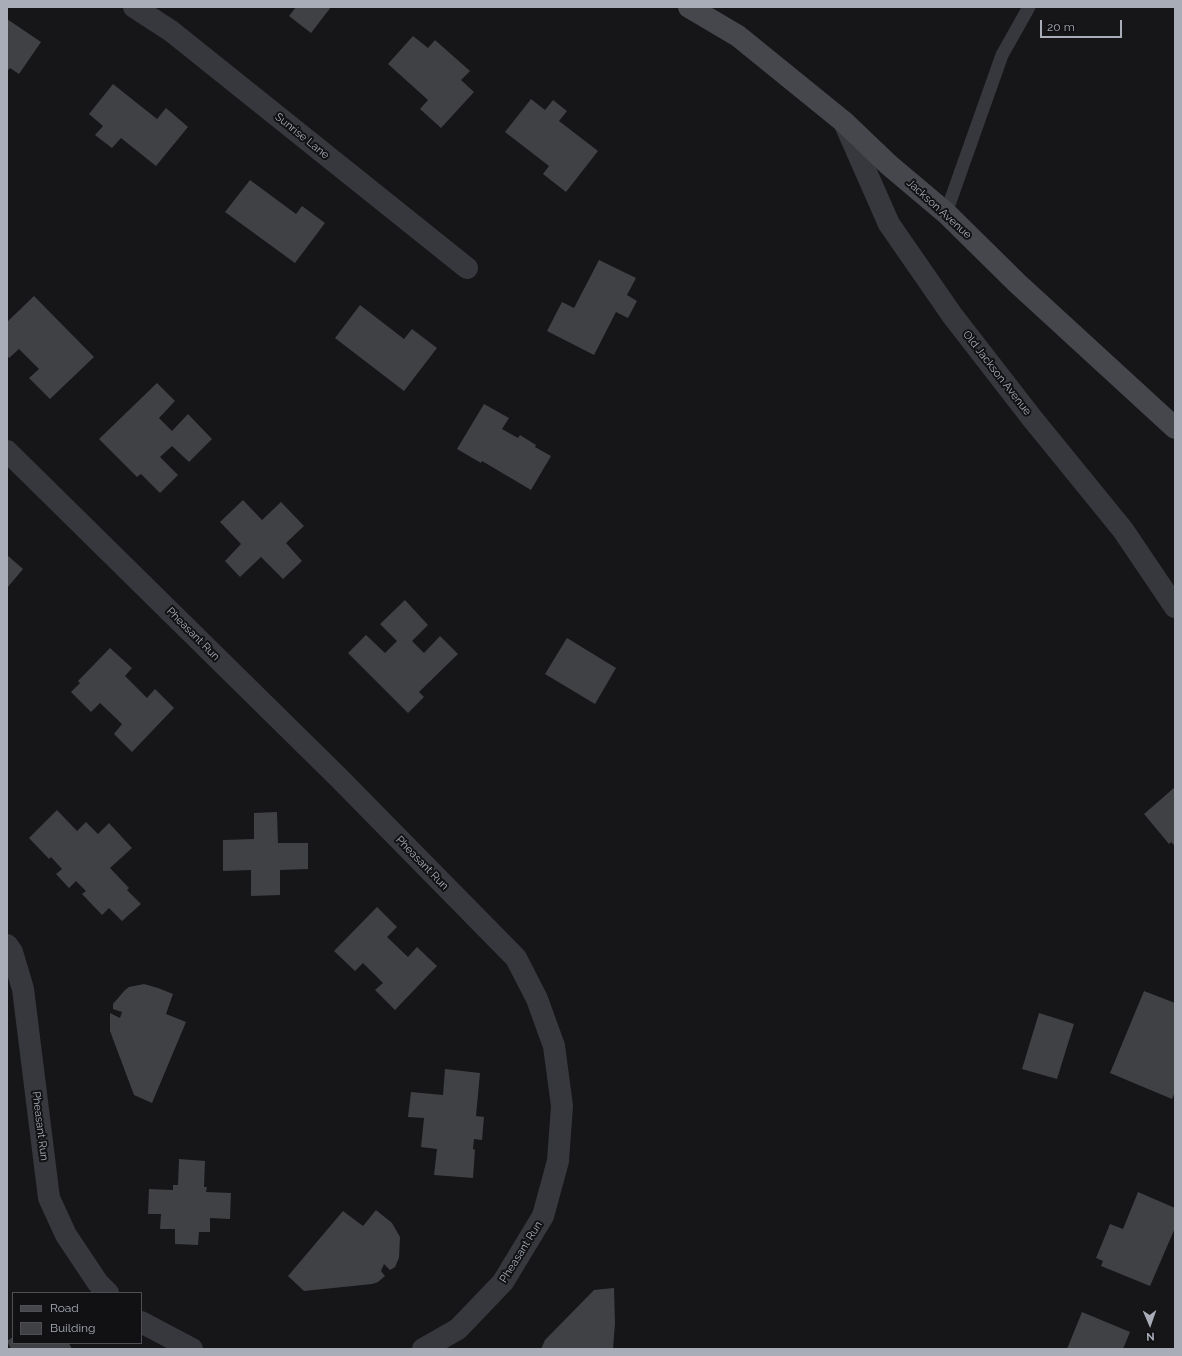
<!DOCTYPE html>
<style>
body{margin:0}
#map{position:relative;width:1182px;height:1356px;overflow:hidden;background:#161618;font-family:Raleway,sans-serif}
canvas{display:block}
.frame{position:absolute;inset:0;border:8px solid #a8adb8;pointer-events:none}
.legend{position:absolute;left:12px;top:1292px;width:130px;height:52px;box-sizing:border-box;background:#111113;border:1px solid #4d4f55;margin:0;padding:5px 7px;list-style:none;font-size:12px;color:#a8adb8}
.legend li{display:flex;align-items:center;gap:8px;height:20px}
.legend b{width:20px;border:1px solid #4d4f55}
.north{position:absolute;left:1130px;top:1304px;width:40px;height:40px;-webkit-text-stroke:3px #111113;paint-order:stroke;rotate:178deg;font-size:11px;font-weight:700;line-height:16px;text-align:center;color:#a8adb8}
.north::after{content:'';display:block;margin:auto;width:14px;height:18px;background:#a8adb8;clip-path:polygon(50% 0,100% 100%,50% 72%,0 100%)}
.scale{position:absolute;left:1040px;top:20px;width:82px;height:18px;box-sizing:border-box;border:2px solid #a8adb8;border-top:0;padding-left:5px;font-size:12px;line-height:14px;white-space:nowrap;color:#a8adb8;-webkit-text-stroke:3px #111113;paint-order:stroke}
</style>
<div id="map">
<canvas width="1182" height="1356"></canvas>
<div class="frame"></div>
<ul class="legend">
<li><b style="height:5px;background:#45474d"></b>Road</li>
<li><b style="height:11px;background:#404145"></b>Building</li>
</ul>
<div class="north">N</div>
<div class="scale">20 m</div>
</div>
<script>
const c = document.querySelector('canvas').getContext('2d');
c.lineJoin = 'round';
function paint(path, color) { c.fillStyle = color; c.fill(path, 'evenodd'); }
const poly = rows => new Path2D(rows.map(r => 'M' + r).join(''));
function stroke(path, color, width, dash) { c.strokeStyle = color; c.lineWidth = width; c.lineCap = dash ? 'butt' : 'round'; c.setLineDash(dash || []); c.stroke(path); }
function label(font, color, halo, rows, align = 'center') {
  c.font = font + ' Raleway,sans-serif'; c.lineWidth = 4; c.setLineDash([]); c.textBaseline = 'middle'; c.strokeStyle = halo; c.fillStyle = color; for (const [text, x, y, turn = 0] of rows) {
    c.save(); c.translate(x, y); c.rotate((+turn || 0) * Math.PI / 180); c.textAlign = isNaN(turn) ? turn : align; if (halo) c.strokeText(text, 0, 0); c.fillText(text, 0, 0); c.restore();
  }
}
const building = poly([
 [296,7,331,7,311,33,289,16],
 [7,19,41,42,19,74,10,68,7,71],
 [413,36,428,48,435,40,470,71,461,80,474,92,441,128,420,109,428,100,388,64],
 [113,84,157,119,166,108,188,127,156,166,121,138,112,148,95,135,103,126,89,114],
 [531,99,545,110,553,100,567,111,559,121,598,151,566,192,543,174,549,166,505,132],
 [250,180,296,214,302,206,325,223,295,263,225,212],
 [599,260,636,278,627,295,637,301,628,318,616,312,594,355,547,331,562,302,574,308],
 [34,296,94,357,50,399,29,378,39,369,19,349,9,358,7,356,7,322],
 [360,305,404,339,412,329,437,348,404,391,335,338],
 [157,383,175,401,159,418,172,431,188,414,212,439,189,462,172,446,160,457,178,475,160,493,141,474,137,477,99,439],
 [484,404,509,418,502,429,518,438,520,435,536,445,535,447,551,456,531,490,482,461,481,463,457,449],
 [243,500,262,520,281,502,304,526,286,543,302,561,283,579,261,557,240,577,225,561,241,544,220,522],
 [7,555,23,569,7,588],
 [405,600,428,625,412,641,424,653,440,636,458,654,419,692,424,697,408,713,348,653,366,635,385,653,397,641,380,624],
 [567,638,616,668,595,704,545,674],
 [110,648,132,668,125,676,147,698,155,689,174,708,132,752,114,734,122,724,100,703,91,712,71,692,80,683,78,681],
 [1175,787,1175,846,1171,842,1169,844,1144,814],
 [57,810,77,831,86,822,98,834,109,823,132,848,110,868,129,888,127,890,141,904,122,921,109,908,102,915,82,894,86,891,76,881,69,888,56,874,62,869,51,857,49,859,29,838],
 [277,812,278,843,308,843,308,869,280,870,280,895,251,896,251,870,223,871,223,840,254,839,254,813],
 [377,907,397,927,387,937,408,957,417,947,437,966,395,1010,375,990,383,983,363,963,355,971,334,951],
 [144,984,158,988,173,994,166,1014,186,1022,152,1103,134,1095,110,1031,110,1013,120,1018,122,1012,113,1009,113,1004,125,990,129,987],
 [1144,991,1175,1003,1175,1092,1172,1099,1110,1073],
 [1039,1013,1074,1024,1057,1079,1022,1069],
 [445,1069,480,1073,476,1116,484,1117,482,1140,474,1139,473,1149,475,1150,473,1178,434,1175,437,1149,421,1147,424,1118,408,1117,411,1092,443,1095],
 [179,1159,205,1161,204,1187,207,1187,206,1192,231,1193,230,1219,210,1218,210,1232,199,1232,198,1245,175,1244,175,1229,160,1229,161,1214,148,1214,149,1189,173,1190,173,1185,178,1185],
 [1138,1192,1175,1208,1175,1228,1150,1286,1101,1266,1103,1261,1096,1258,1110,1224,1123,1229],
 [376,1210,392,1223,400,1237,399,1258,395,1267,390,1270,384,1264,381,1271,385,1276,378,1282,372,1284,304,1291,288,1276,343,1211,363,1226],
 [614,1288,615,1323,613,1349,541,1349,545,1340,594,1290],
 [1082,1312,1130,1332,1123,1349,1067,1349],
 [13,1337,13,1343,69,1343,72,1349,11,1349,7,1341]
]);
const lane = poly([
 [946,213,1002,55,1029,7]
]);
const street = poly([
 [134,7,171,31,467,268],
 [844,122,889,224,952,315,1031,417,1123,530,1175,607],
 [7,451,339,778,516,958,537,999,554,1046,562,1106,558,1161,543,1216,503,1282,458,1329,423,1349],
 [7,945,12,952,23,989,49,1198,66,1235,98,1283,108,1293],
 [141,1322,192,1349]
]);
const secondary = poly([
 [689,7,738,36,844,122,889,165,946,213,1017,283,1175,428]
]);
const streetNames = [
 ["Sunrise Lane",302,136,39],
 ["Jackson Avenue",939,209,42],
 ["Old Jackson Avenue",997,373,52],
 ["Pheasant Run",193,634,45],
 ["Pheasant Run",422,863,46],
 ["Pheasant Run",40,1126,83],
 ["Pheasant Run",521,1252,-58]
];
paint(building, '#404145');
stroke(lane, '#37383d', 13);
stroke(street, '#37383d', 22);
stroke(secondary, '#45474d', 22);
label('11px', '#a8adb8', '#111113', streetNames);
</script>
